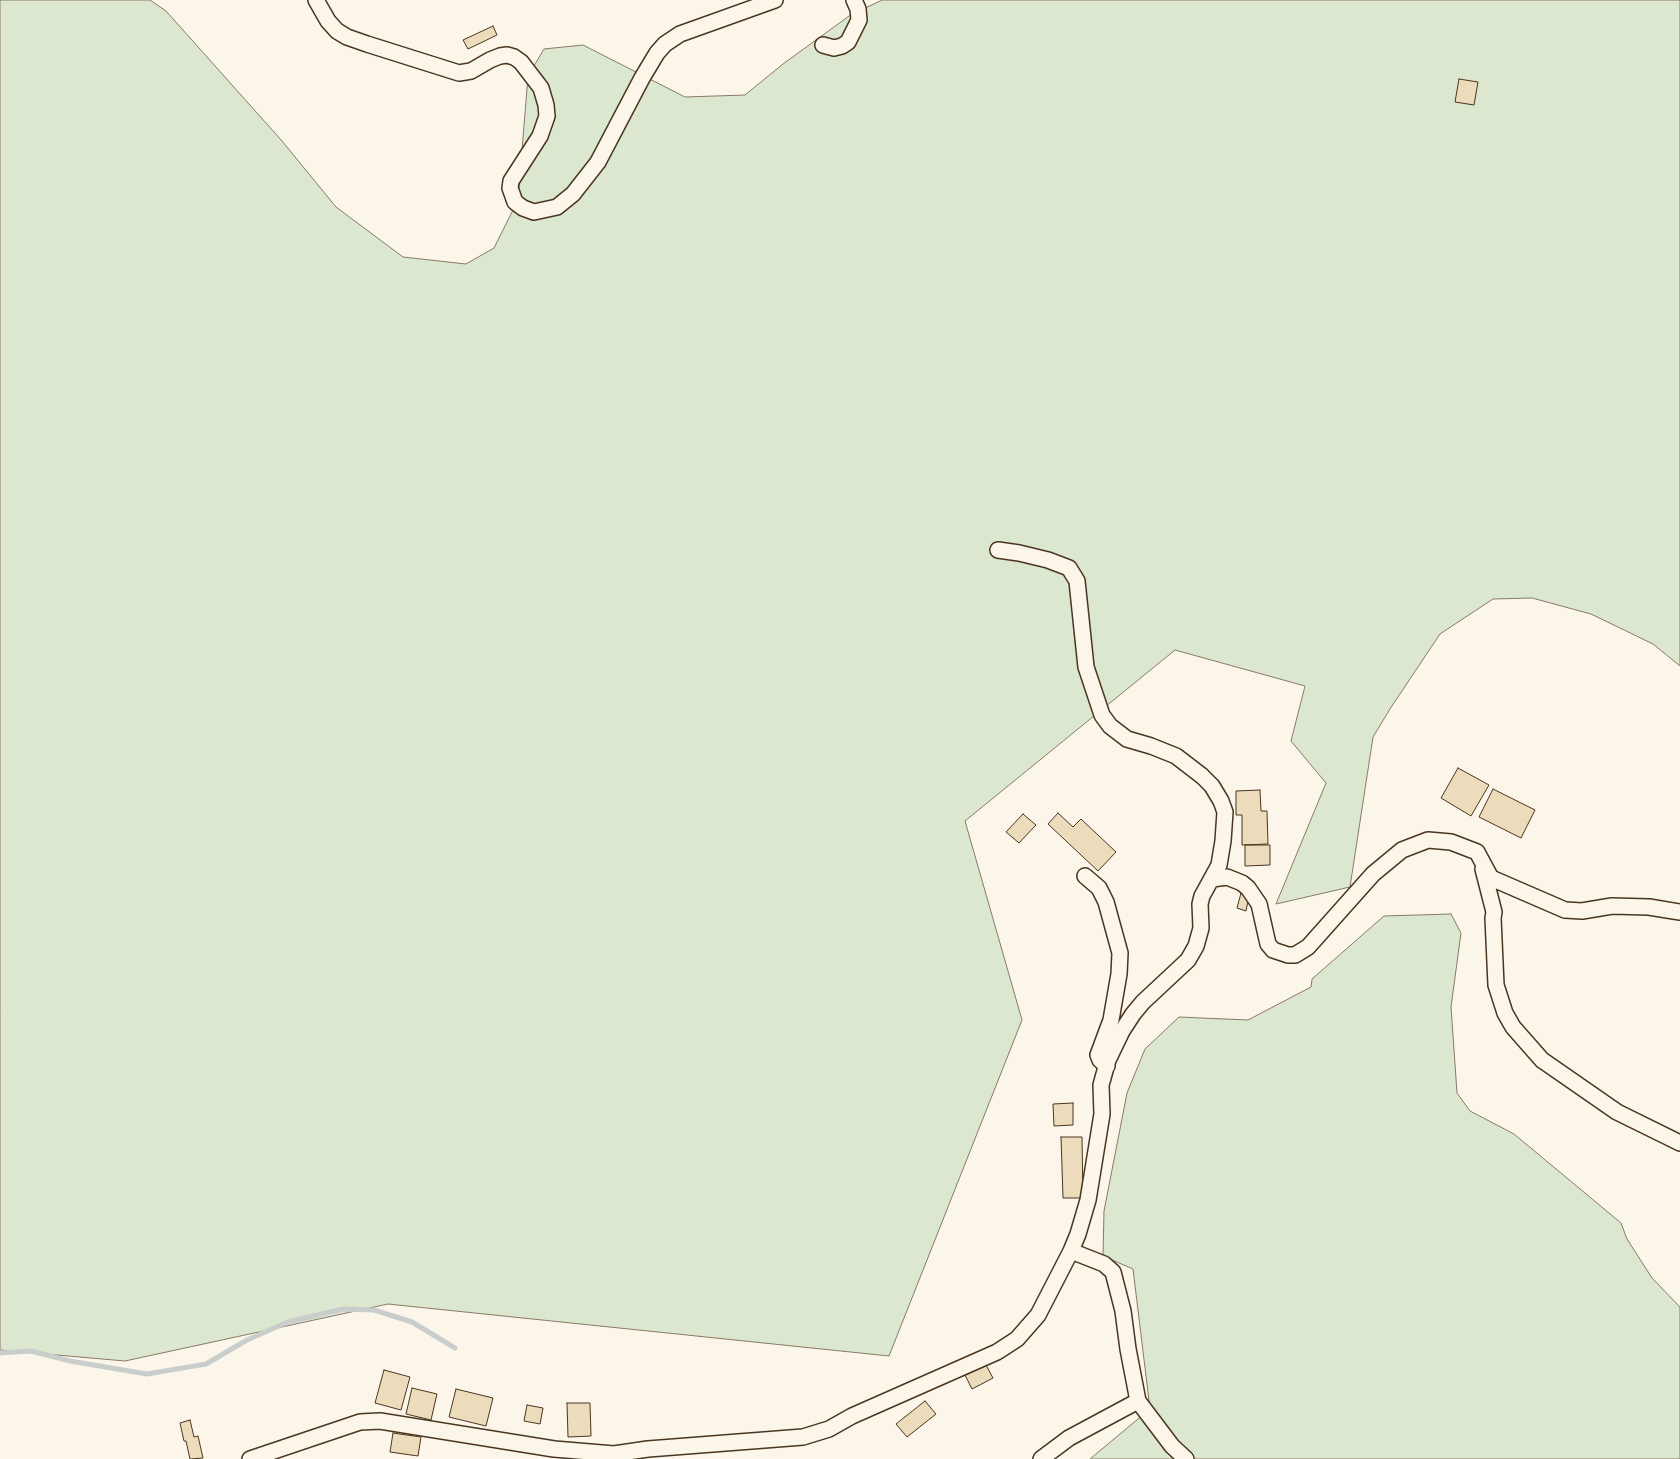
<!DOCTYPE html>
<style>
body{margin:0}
canvas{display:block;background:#fbf6e9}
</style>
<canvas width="1680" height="1459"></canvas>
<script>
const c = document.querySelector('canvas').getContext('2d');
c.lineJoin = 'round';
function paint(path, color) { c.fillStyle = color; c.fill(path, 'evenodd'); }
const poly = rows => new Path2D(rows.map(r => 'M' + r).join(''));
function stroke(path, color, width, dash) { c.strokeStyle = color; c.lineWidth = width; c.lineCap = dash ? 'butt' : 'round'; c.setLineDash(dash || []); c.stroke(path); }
const green = poly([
 [0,0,150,0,166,11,282,141,336,207,403,257,466,264,494,248,518,200,528,76,544,49,583,45,685,97,745,95,783,64,849,16,882,0,1680,0,1680,666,1653,644,1591,614,1532,598,1493,599,1440,634,1390,709,1373,737,1350,887,1276,904,1326,783,1291,741,1305,686,1175,650,965,821,1022,1020,889,1356,388,1304,125,1361,0,1350,0,0],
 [1451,914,1461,933,1451,1007,1457,1093,1470,1111,1514,1134,1621,1223,1627,1239,1652,1278,1680,1307,1680,1459,1090,1459,1150,1409,1133,1269,1103,1256,1104,1211,1127,1093,1145,1049,1179,1017,1248,1020,1311,987,1312,979,1384,916,1451,914]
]);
const stream = poly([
 [0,1353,31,1351,70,1361,147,1374,206,1364,247,1340,288,1322,343,1309,374,1310,412,1322,455,1348]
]);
const building = poly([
 [493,26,497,35,468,49,463,40,493,26],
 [1459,79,1478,82,1474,105,1455,102,1459,79],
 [1458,768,1489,785,1471,816,1441,798,1458,768],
 [1493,789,1535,810,1521,838,1479,817,1493,789],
 [1260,790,1261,811,1267,811,1268,844,1242,845,1242,815,1236,815,1236,791,1260,790],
 [1058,813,1073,827,1081,819,1116,852,1098,871,1048,824,1058,813],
 [1023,814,1036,825,1019,843,1006,832,1023,814],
 [1245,845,1270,845,1270,865,1245,866,1245,845],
 [1241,893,1249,896,1246,911,1237,908,1241,893],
 [1073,1103,1073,1125,1054,1126,1053,1104,1073,1103],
 [1061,1137,1082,1137,1083,1198,1063,1198,1061,1137],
 [986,1365,993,1378,972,1389,965,1375,986,1365],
 [384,1370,410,1377,401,1410,375,1403,384,1370],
 [412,1388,437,1394,431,1420,406,1414,412,1388],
 [456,1389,493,1398,486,1426,449,1417,456,1389],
 [925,1401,936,1414,907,1437,896,1424,925,1401],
 [567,1403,590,1403,591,1436,568,1437,567,1403],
 [527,1405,543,1408,540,1424,524,1421,527,1405],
 [190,1420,194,1437,198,1436,203,1458,190,1459,186,1441,184,1441,180,1423,190,1420],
 [393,1433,421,1437,418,1456,390,1452,393,1433]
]);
const minor = poly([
 [316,0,328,21,337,31,347,37,367,44,459,73,471,71,490,60,500,56,507,55,514,57,521,62,541,88,546,105,547,116,540,136,511,181,510,188,515,202,523,208,534,212,557,207,573,194,591,171,598,162,642,78,657,53,665,44,680,34,775,0],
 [823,45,834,48,842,46,848,42,859,20,858,9,854,0],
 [1483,869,1494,912,1493,918,1496,985,1505,1013,1513,1027,1542,1060,1617,1112,1680,1143],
 [1085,876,1099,888,1106,902,1120,953,1119,974,1111,1020,1098,1055,1100,1060,1107,1066],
 [1212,879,1227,877,1242,883,1248,888,1259,904,1268,944,1273,950,1288,955,1295,955,1308,947,1373,874,1402,850,1428,840,1451,842,1477,852,1491,878,1565,910,1582,911,1612,906,1649,907,1680,912],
 [1071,1251,1104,1264,1113,1272,1123,1311,1128,1349,1138,1401,1172,1446,1186,1459],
 [250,1459,360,1422,380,1421,554,1449,614,1454,648,1449,803,1437,829,1429,852,1416,997,1352,1017,1339,1038,1315,1071,1251,1078,1234,1088,1200,1102,1114,1101,1085,1108,1060,1122,1031,1133,1014,1143,1002,1188,960,1196,946,1201,928,1200,904,1202,896,1219,865,1223,841,1225,812,1221,801,1212,786,1202,776,1176,756,1151,746,1127,739,1110,726,1102,715,1086,667,1077,581,1069,568,1048,560,1019,553,998,550],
 [1041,1459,1069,1438,1138,1401]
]);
paint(green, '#dce7d0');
stroke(green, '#887966', 1);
stroke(stream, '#c9cecd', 5);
paint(building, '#ecdcbc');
stroke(building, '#4a3520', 1);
stroke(minor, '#4a3520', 18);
stroke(minor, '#fbf6e9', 15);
</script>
